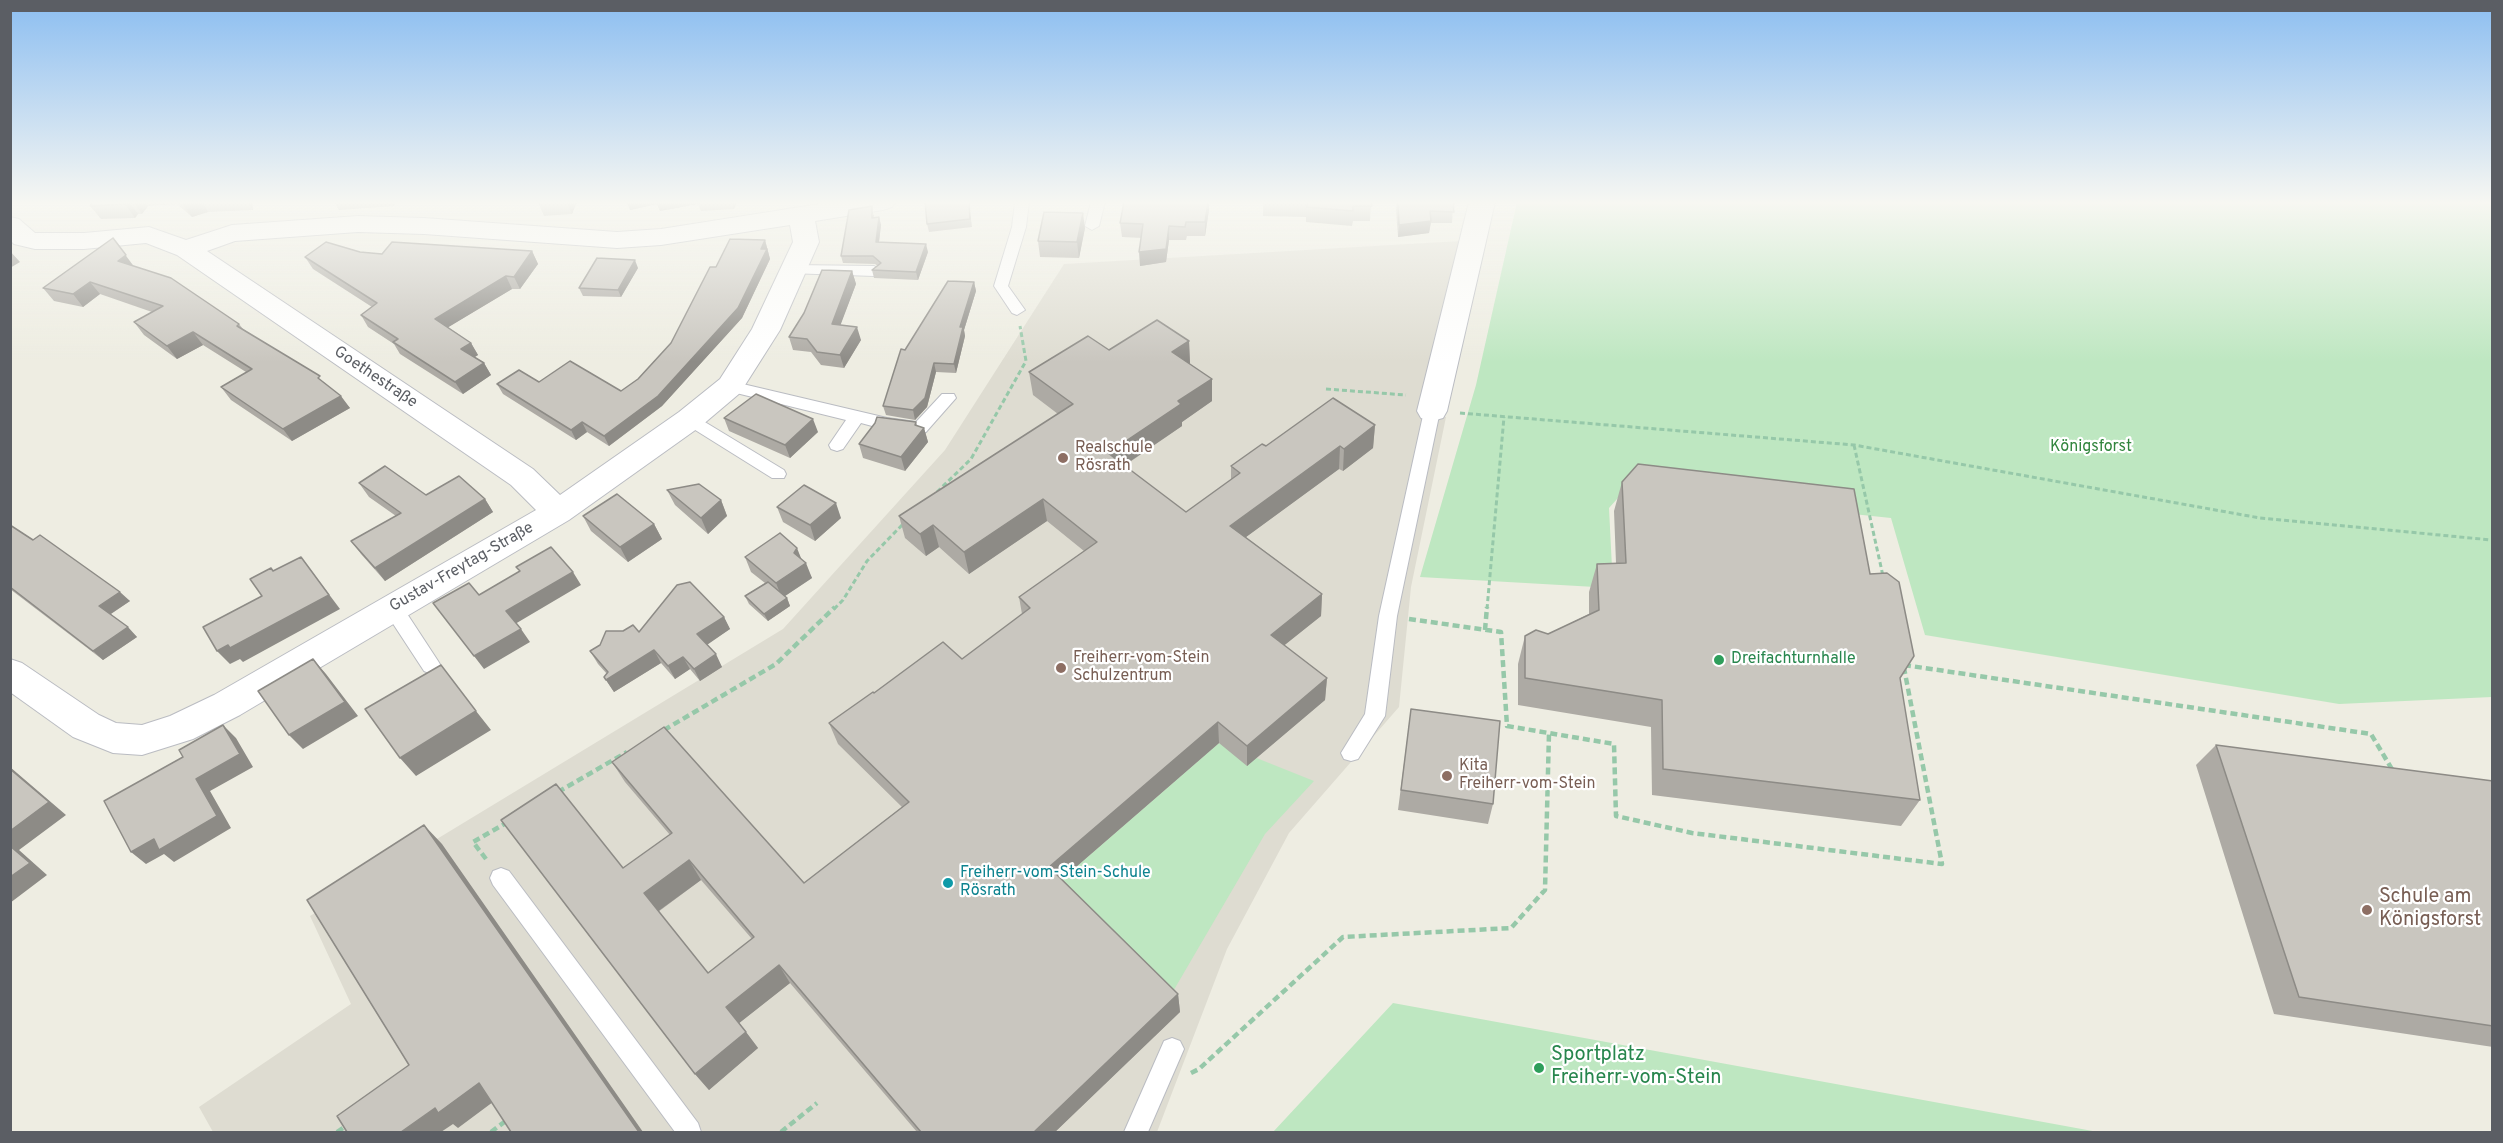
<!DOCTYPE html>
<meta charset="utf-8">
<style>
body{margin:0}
#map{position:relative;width:2503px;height:1143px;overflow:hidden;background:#eeede2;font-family:Overpass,sans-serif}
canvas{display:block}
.frame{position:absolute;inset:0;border:12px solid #5b5e64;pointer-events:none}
</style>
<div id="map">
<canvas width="2503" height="1143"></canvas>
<div class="frame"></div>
</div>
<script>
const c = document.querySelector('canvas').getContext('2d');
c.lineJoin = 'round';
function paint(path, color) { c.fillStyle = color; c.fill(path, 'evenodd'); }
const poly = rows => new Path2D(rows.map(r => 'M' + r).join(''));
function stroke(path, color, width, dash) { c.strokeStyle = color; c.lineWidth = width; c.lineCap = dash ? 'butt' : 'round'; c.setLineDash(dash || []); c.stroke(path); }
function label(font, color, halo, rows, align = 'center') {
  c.font = font + ' Overpass,sans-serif'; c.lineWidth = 4.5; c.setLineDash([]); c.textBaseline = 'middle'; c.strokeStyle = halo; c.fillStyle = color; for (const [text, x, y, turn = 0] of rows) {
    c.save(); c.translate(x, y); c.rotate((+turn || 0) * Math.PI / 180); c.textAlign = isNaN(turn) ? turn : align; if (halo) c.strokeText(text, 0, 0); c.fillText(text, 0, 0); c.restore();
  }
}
const education = poly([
 [1460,241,1423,411,1446,417,1411,587,1399,707,1289,833,1227,949,1157,1132,213,1132,199,1107,351,1004,310,916,783,629,945,450,1064,264]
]);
const green = poly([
 [1517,202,2492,202,2492,697,2339,704,1925,635,1891,518,1625,490,1609,508,1613,588,1420,577,1476,385],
 [1219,743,1314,781,1265,834,1168,1000,1054,886],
 [1393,1003,2098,1132,1273,1132]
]);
const pathFar1 = poly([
 [1326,389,1406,395],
 [1460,413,1854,445,2260,518,2492,540],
 [1854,445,1883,576],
 [937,492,971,459,1026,361,1020,326],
 [834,609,843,600,867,561,905,522],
 [1487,609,1504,417]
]);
const path = poly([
 [1409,619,1501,632,1507,726,1614,744,1616,816,1692,833,1942,864,1904,668],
 [1485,630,1487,607],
 [1904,665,2371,734,2393,771],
 [664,730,776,664,835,607],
 [558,792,627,752],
 [486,859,473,842,508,822],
 [1191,1073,1199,1069,1343,937,1511,928,1545,890,1549,733],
 [337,1132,346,1126],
 [491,1132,507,1120],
 [781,1132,817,1103]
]);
const lane = poly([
 [1015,202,1029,202,1026,227,1008,286,1025,310,1017,315,1012,313,994,286,1012,227,1015,202],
 [1091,202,1105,202,1099,226,1092,230,1085,226,1091,202],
 [793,265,874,266,881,271,874,276,788,273,786,270,788,267,793,265],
 [730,381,887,418,916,422,942,394,954,394,956,398,926,432,920,434,887,430,861,423,843,449,837,451,831,449,829,445,846,420,724,390,722,386,724,382,730,381],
 [1432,405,1438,407,1440,411,1397,616,1385,716,1358,759,1351,761,1344,759,1341,753,1365,714,1379,616,1424,411,1426,407,1432,405],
 [690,413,784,470,786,474,784,478,772,478,684,423,682,419,684,415,690,413],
 [393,601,400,603,438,661,441,666,438,671,431,674,424,671,386,613,384,608,386,603,393,601],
 [501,868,509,871,698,1123,701,1132,675,1132,493,885,490,878,493,871,501,868],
 [1172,1038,1180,1041,1184,1049,1148,1132,1124,1132,1164,1041,1172,1038]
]);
const street = poly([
 [832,202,896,202,892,207,883,210,815,221,819,242,780,330,740,393,701,426,569,520,240,715,193,739,142,755,113,753,73,737,10,692,10,659,22,663,99,715,116,723,142,725,170,716,214,695,536,510,511,485,177,255,146,243,84,249,35,249,14,244,10,240,10,217,19,219,35,233,84,233,149,227,186,240,232,225,358,216,424,218,617,232,661,229,832,202],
 [790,225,793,242,752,329,720,379,679,412,560,495,533,469,207,251,235,241,358,232,424,234,617,248,661,245,790,225],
 [1469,202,1495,202,1447,411,1443,418,1432,421,1421,418,1417,411,1469,202]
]);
const wall = poly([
 [90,202,252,202,253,210,208,212,192,217,177,204,148,206,142,214,138,214,135,218,101,219,90,206,91,204],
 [334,202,396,202,394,206,339,210],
 [538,202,577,202,572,214,544,216],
 [627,202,737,202,734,209,701,211,698,204,660,211,657,204,630,210],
 [925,202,969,202,972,227,929,232,927,224],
 [1263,202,1371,202,1370,221,1353,221,1352,226,1306,222,1306,217,1263,216],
 [1397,202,1455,202,1454,207,1453,207,1452,223,1431,223,1429,233,1398,237,1396,210],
 [1209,210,1205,236,1187,236,1186,240,1169,240,1166,262,1140,266,1142,238,1122,237,1120,223],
 [874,214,874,218,879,217,881,225,879,242,928,252,918,280,874,278,872,270,878,266,875,264,843,263,841,256],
 [1085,228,1079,258,1040,257,1038,241],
 [765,240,770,259,742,318,662,406,609,446,587,432,576,440,503,394,497,384,539,382,621,391,638,379,671,343,716,267],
 [532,251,538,264,520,289,512,289,448,327,471,343,478,355,475,357,484,363,491,375,463,394,400,354,394,344,368,327,361,315,372,307,313,269,305,257,360,252,382,254],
 [134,266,239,324,243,329,325,383,350,408,292,441,231,400,221,387,246,372,203,345,177,359,144,335,134,322,152,312,100,294,83,307,54,301,43,288],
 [638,268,621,297,583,296,579,288],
 [852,271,856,284,840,325,861,340,844,368,821,365,811,352,793,350,789,337],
 [974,282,976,291,964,330,965,336,956,373,936,372,927,407,915,420,886,415,883,406,905,350],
 [1189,341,1190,364,1212,401,1182,422,1182,426,1124,466,1186,512,1231,480,1231,466,1266,446,1375,425,1373,448,1343,471,1339,469,1246,537,1322,594,1321,616,1284,645,1327,678,1325,700,1247,766,1219,743,1062,879,1178,994,1180,1012,1055,1132,917,1132,790,983,739,1023,758,1048,709,1090,695,1074,623,868,670,835,625,782,612,762,804,883,902,807,838,744,829,723,874,693,962,659,1022,614,1019,597,1084,551,1047,521,969,574,939,547,926,556,905,538,899,516,1058,414,1033,395,1029,372,1109,350],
 [701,880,752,939,708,973,658,912],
 [724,418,818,432,790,458,729,431],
 [916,422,916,425,924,428,928,442,905,471,863,458,859,444],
 [1622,482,1870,574,1914,656,1900,679,1920,800,1901,826,1652,795,1651,727,1518,705,1518,664,1525,636,1548,634,1589,614,1589,592,1597,564,1616,563,1614,511],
 [359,483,426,495,485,499,493,512,385,581,361,554,351,541,396,516,369,497],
 [667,490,721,500,727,516,708,534,675,505],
 [777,507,841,518,815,541,783,522],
 [583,516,654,524,662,539,628,562,591,531],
 [10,525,130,601,111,614,137,637,103,660,10,589],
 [745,557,801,559,812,578,785,596,787,598,790,606,768,621,749,604,745,596,765,583,751,572],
 [724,617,730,629,707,644,722,667,700,681,690,669,675,679,661,663,614,692,604,677,607,674,598,664,590,651,639,632],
 [1411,709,1493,804,1488,824,1398,810],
 [2216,745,2493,781,2493,1047,2274,1014,2196,765]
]);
const shadedWall = poly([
 [126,202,129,202,138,214,135,218,125,204],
 [134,202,145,202,148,206,142,214],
 [186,202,202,202,208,212,192,217,182,203],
 [248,202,252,202,253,210],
 [567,202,577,202,572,214],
 [627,202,698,202,698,204,660,211,657,204,630,210],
 [732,202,737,202,734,209],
 [1208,202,1209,202,1209,210,1205,236,1205,222],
 [1083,213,1085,228,1079,258,1077,242],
 [879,217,881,225,878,250,876,242],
 [1431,221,1429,233,1398,237,1399,225],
 [1169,226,1169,240,1166,262,1140,266,1139,252],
 [113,238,135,268,118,261],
 [765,240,770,259,742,318,662,406,609,446,604,436,761,249],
 [926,244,928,252,918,280,916,272],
 [10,251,20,262,10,268],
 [532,251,538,264,520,289,514,277],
 [635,260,638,268,621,297,618,290],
 [852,271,856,284,836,337,832,324],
 [506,276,512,289,442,331,435,319],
 [90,282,100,294,83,307,73,294],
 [974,282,976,291,964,330,965,336,956,373,954,364,960,327],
 [857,327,861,340,844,368,840,355],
 [193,332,203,345,177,359,167,346],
 [1189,341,1190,364,1172,352],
 [471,343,478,355,468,361,461,349],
 [484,363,491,375,463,394,455,382],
 [934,363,936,372,927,407,915,420,913,410],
 [1212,379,1212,401,1182,422,1182,426,1110,475,1108,453,1178,401],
 [341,396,350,408,292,441,283,429],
 [813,419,818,432,790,458,785,445],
 [582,422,587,432,576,440,571,430],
 [916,422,919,435,924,428,928,442,905,471,901,457],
 [1375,425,1373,448,1343,471,1344,449],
 [1340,446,1339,469,1231,548,1230,526],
 [485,499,493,512,385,581,375,568],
 [1043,499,1047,521,969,574,964,552],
 [721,500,727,516,708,534,701,518],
 [836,503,841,518,815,541,810,525],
 [654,524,662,539,628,562,620,547],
 [933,525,939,547,926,556,920,534],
 [797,548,803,563,806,563,812,578,782,598,776,583],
 [301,557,340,609,243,662,240,659,230,664,217,651],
 [573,572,581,585,515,624,506,611],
 [120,592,130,601,109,615,99,606],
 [1322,594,1321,616,1271,656,1271,635],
 [787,598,790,606,768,621,764,614],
 [724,617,730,629,704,647,697,634],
 [128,627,137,637,103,660,93,651],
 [521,629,530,642,484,669,474,656],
 [654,650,661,663,614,692,606,680],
 [716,654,722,667,700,681,694,669],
 [683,657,690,669,675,679,668,666],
 [313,659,326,674,358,716,303,749,289,735],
 [1327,678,1325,700,1247,766,1247,746],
 [476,711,491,730,416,776,400,758],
 [1218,722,1219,743,1054,886,1049,867],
 [223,725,236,738,253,767,210,791,231,828,174,862,164,854,146,864,131,852,196,779],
 [10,767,66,815,19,850,47,875,10,903],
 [424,825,442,844,643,1132,639,1132],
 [689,860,701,880,657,912,644,893],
 [779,965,790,983,738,1024,726,1007],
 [1178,994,1180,1012,1055,1132,1034,1132],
 [746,1032,758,1048,709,1090,695,1074],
 [479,1083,497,1099,458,1128,453,1124,441,1132,401,1132,435,1108]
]);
const building = poly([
 [93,202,126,202,125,204,90,206,93,202],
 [925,202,969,202,970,219,927,224,925,202],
 [1124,202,1208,202,1205,222,1186,222,1185,227,1169,226,1166,249,1139,252,1143,224,1120,223,1124,202],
 [1307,202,1371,202,1372,206,1353,206,1353,211,1307,207,1307,202],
 [1398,202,1453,202,1454,212,1430,211,1431,221,1399,225,1398,202],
 [872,206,872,218,879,217,876,242,926,244,916,272,872,270,881,263,873,256,841,256,849,210,872,206],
 [1044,212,1083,213,1077,242,1038,241,1044,212],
 [113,238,126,255,118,261,171,278,239,324,237,326,320,376,318,378,341,396,283,429,221,387,252,369,193,332,167,346,134,322,163,306,90,282,73,294,43,288,113,238],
 [730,239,765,240,761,249,767,249,738,308,658,396,604,436,582,422,571,430,497,384,519,370,539,382,570,361,621,391,638,379,671,343,710,267,716,267,730,239],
 [326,242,360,252,382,254,392,242,532,251,514,277,506,276,435,319,471,343,461,349,484,363,455,382,393,342,398,339,361,315,377,303,305,257,326,242],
 [597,258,635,260,618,290,579,288,597,258],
 [822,270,852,271,832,324,857,327,840,355,817,352,807,339,789,337,804,313,822,270],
 [948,281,974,282,960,327,963,327,954,364,934,363,925,398,913,410,883,406,901,349,905,350,948,281],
 [1157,320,1189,341,1172,352,1212,379,1178,401,1181,404,1108,453,1186,512,1240,473,1231,466,1262,444,1266,446,1333,398,1375,425,1344,449,1340,446,1230,526,1322,594,1271,635,1327,678,1247,746,1218,722,1049,867,1178,994,1034,1132,921,1132,779,965,726,1007,746,1032,695,1074,501,820,556,784,623,868,672,833,612,762,664,727,804,883,909,802,829,723,873,692,874,693,943,642,962,659,1030,608,1019,597,1097,542,1043,499,964,552,933,525,920,534,899,516,1073,404,1029,372,1088,336,1109,350,1157,320],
 [689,860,754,937,708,973,644,893,689,860],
 [756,394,813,419,785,445,724,418,756,394],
 [877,417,916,422,915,425,924,428,901,457,859,444,875,423,877,417],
 [1638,464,1854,489,1870,574,1887,573,1899,582,1914,656,1900,678,1920,800,1663,769,1662,700,1525,678,1525,636,1536,630,1548,634,1599,610,1597,564,1626,563,1622,482,1638,464],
 [385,466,426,495,459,476,485,499,375,568,351,541,401,513,359,483,385,466],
 [699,484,721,500,701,518,667,490,699,484],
 [804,485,836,503,810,525,777,507,804,485],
 [617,494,654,524,620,547,583,516,617,494],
 [10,525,33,540,40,535,120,592,99,606,128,627,93,651,10,587,10,525],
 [780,533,797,548,794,553,806,563,776,583,745,557,780,533],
 [551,547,573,572,506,611,521,629,474,656,433,603,469,583,479,595,520,571,516,567,551,547],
 [301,557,329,595,230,648,228,645,217,651,203,627,262,596,250,579,271,568,273,571,301,557],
 [690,582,724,617,697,634,716,654,694,669,683,657,668,666,654,650,606,680,604,677,608,672,590,651,600,645,606,631,623,631,633,625,639,632,677,585,690,582],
 [768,582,787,598,764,614,745,596,768,582],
 [313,659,345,702,289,735,258,691,313,659],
 [441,665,476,711,400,758,365,709,441,665],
 [1411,709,1500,721,1493,804,1401,790,1411,709],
 [223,725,240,754,196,779,217,816,159,850,154,839,131,852,104,801,183,757,179,750,223,725],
 [2216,745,2493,781,2493,1026,2299,997,2216,745],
 [10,769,49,802,10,831,10,769],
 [424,825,639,1132,511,1132,479,1083,438,1113,435,1108,401,1132,347,1132,337,1116,409,1065,307,900,424,825],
 [10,846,30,863,10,877,10,846]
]);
const markers = [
 [1063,458,6,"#8d6e63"],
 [1719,660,6,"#2e9e5b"],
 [1061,668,6,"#8d6e63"],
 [1447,776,6,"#8d6e63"],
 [948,883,6,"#0f9aa8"],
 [2367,910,6,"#8d6e63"],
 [1539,1068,6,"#2e9e5b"]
];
const streetNames = [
 ["Goethestraße",375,378,34],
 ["Gustav-Freytag-Straße",462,568,-30]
];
const parkNames = [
 ["Königsforst",2091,448]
];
const educationNames = [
 ["Realschule",1075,449],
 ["Rösrath",1075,467],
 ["Freiherr-vom-Stein",1073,659],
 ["Schulzentrum",1073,677],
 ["Kita",1459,767],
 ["Freiherr-vom-Stein",1459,785]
];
const leisureNames = [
 ["Dreifachturnhalle",1731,660]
];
const cultureNames = [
 ["Freiherr-vom-Stein-Schule",960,874],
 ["Rösrath",960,892]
];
const nearEducationnames = [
 ["Schule am",2379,898],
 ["Königsforst",2379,921]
];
const nearLeisurenames = [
 ["Sportplatz",1551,1056],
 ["Freiherr-vom-Stein",1551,1079]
];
paint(education, '#dedcd1');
paint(green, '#bee7c1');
stroke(lane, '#babcc2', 2);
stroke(street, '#babcc2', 2);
stroke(pathFar1, '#96c8a9', 3, [5, 3]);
stroke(path, '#96c8a9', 4.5, [7, 4]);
paint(lane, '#fff');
paint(street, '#fff');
paint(wall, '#adaaa4');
paint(shadedWall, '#8d8b86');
paint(building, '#c9c6bf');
stroke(building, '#8d8b86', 1.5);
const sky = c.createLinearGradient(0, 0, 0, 362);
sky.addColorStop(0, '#8cbef1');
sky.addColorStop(0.56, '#f7f7f2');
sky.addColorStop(1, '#f7f7f200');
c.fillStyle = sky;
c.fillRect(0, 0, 2503, 362);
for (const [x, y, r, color] of markers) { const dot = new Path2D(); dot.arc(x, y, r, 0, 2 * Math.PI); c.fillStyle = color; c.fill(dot); stroke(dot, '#fff', 2); }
label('16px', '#5b5e64', '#fff', streetNames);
label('16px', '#31853d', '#fff', parkNames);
label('16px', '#785e54', '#fff', educationNames, 'left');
label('16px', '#27864d', '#fff', leisureNames, 'left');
label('16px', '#0d838f', '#fff', cultureNames, 'left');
label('20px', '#785e54', '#fff', nearEducationnames, 'left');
label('20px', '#27864d', '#fff', nearLeisurenames, 'left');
</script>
